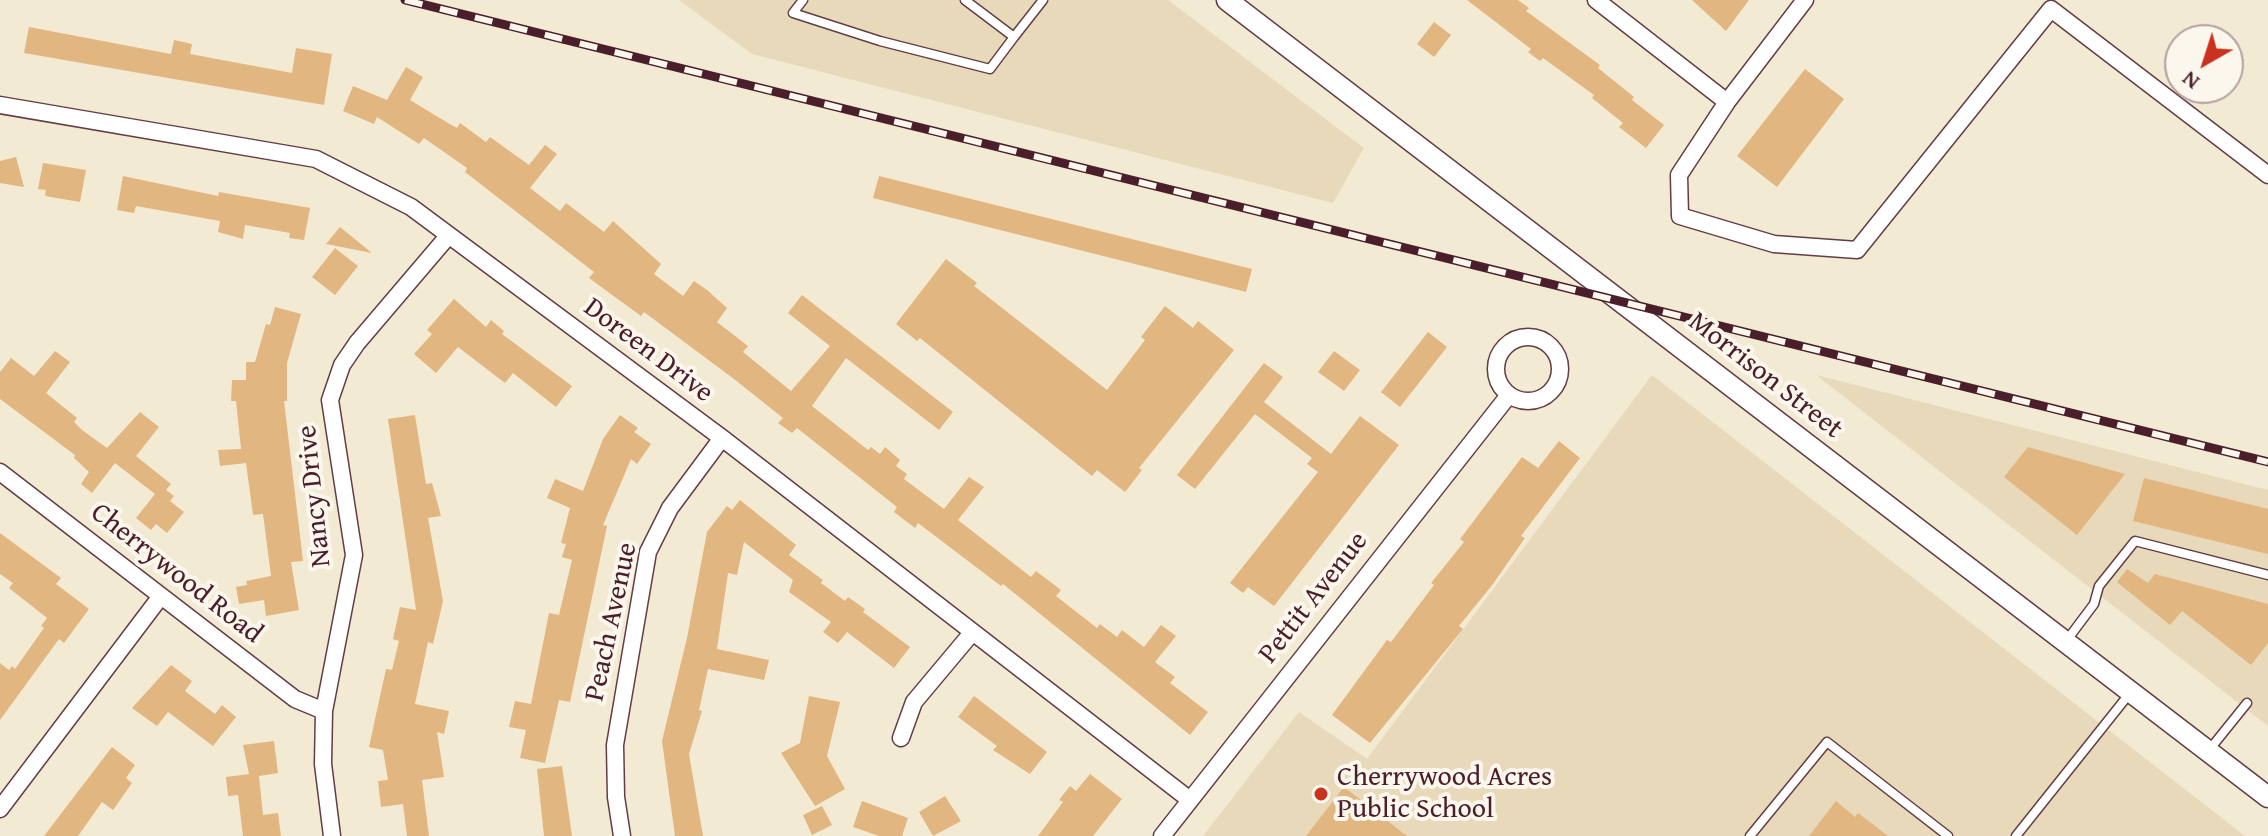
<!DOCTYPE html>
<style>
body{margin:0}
#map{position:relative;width:2268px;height:836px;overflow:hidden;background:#f3ead3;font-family:"Gentium Book Plus",serif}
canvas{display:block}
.north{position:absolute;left:2164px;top:24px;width:80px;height:80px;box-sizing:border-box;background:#fbf7ec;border:2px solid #b4a19f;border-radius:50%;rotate:219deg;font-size:22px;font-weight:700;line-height:32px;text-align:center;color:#4a1f2b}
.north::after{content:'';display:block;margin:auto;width:28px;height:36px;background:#c8321e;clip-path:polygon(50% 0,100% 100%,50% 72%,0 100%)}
</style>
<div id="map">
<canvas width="2268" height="836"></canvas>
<div class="north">N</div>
</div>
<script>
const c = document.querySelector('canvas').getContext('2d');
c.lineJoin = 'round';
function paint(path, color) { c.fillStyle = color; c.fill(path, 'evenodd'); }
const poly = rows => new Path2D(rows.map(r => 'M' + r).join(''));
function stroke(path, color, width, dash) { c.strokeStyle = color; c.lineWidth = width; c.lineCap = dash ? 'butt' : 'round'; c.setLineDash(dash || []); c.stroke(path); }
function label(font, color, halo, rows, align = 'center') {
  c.font = font + ' "Gentium Book Plus",serif'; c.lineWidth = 8; c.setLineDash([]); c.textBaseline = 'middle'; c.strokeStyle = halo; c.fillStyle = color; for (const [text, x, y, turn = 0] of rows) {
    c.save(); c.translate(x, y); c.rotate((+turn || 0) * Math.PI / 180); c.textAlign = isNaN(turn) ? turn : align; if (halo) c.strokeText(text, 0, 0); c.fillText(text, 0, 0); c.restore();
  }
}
const built = poly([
 [679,0,1168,0,1364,148,1333,203,752,54],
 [1652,375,2245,836,1203,836,1299,712,1367,759],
 [1816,375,2268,490,2268,726]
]);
const building = poly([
 [1467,0,1518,0,1529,8,1526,11,1600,65,1598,68,1634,97,1632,100,1664,125,1646,148,1619,127,1623,123,1592,98,1594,95,1543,58,1540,61,1528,52,1531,49],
 [1692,0,1749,0,1726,31],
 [1434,22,1451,35,1434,57,1417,44],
 [29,27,171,54,174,40,192,44,190,54,292,73,296,48,332,54,324,105,24,53],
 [406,67,423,77,410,100,448,123,457,128,460,123,486,142,490,137,529,165,545,145,557,154,530,188,560,211,566,203,604,232,613,221,661,264,654,274,683,296,694,281,707,290,727,308,717,322,748,346,743,352,791,391,830,346,788,313,802,295,953,412,939,430,846,358,812,406,868,450,871,447,880,454,885,447,900,460,896,466,907,474,904,479,944,509,969,477,984,487,958,520,1031,577,1036,571,1061,590,1056,596,1097,628,1100,624,1117,637,1122,630,1144,647,1161,625,1176,636,1155,662,1175,677,1170,683,1208,712,1190,735,1003,584,1001,586,918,523,915,528,894,512,897,507,797,428,792,433,778,423,783,418,734,379,644,312,641,316,589,278,594,272,465,172,467,168,424,138,419,144,377,117,374,124,343,111,353,86,387,100],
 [1805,69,1844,99,1777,187,1737,156],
 [16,157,24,187,0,183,0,161],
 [43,163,86,170,80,202,45,196,46,190,38,189],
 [123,176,218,196,219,192,310,208,304,240,289,238,290,233,245,225,243,239,218,232,220,221,136,206,134,213,117,210],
 [879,176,1252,269,1246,292,873,198],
 [340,227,372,253,326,244],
 [335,248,358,266,335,295,312,277],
 [946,259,977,283,974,286,1107,390,1145,340,1141,337,1165,306,1193,328,1198,321,1234,350,1139,468,1142,470,1125,492,1097,470,1092,476,920,338,917,341,896,324],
 [454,299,486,327,491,320,504,331,502,334,572,386,556,407,513,373,505,383,458,347,436,373,414,354,432,334,427,330],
 [275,307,301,314,287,363,287,401,284,401,303,561,291,562,299,610,266,616,264,600,239,604,236,587,247,585,246,581,271,576,263,514,253,515,246,463,220,466,218,450,241,449,236,401,231,401,232,380,246,380,246,362,255,362,266,324,270,325],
 [1428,332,1447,347,1400,407,1381,392],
 [55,351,70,362,46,393,77,418,74,422,82,430,107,448,140,412,159,427,136,456,171,484,166,490,174,496,170,501,184,512,167,533,156,524,151,530,136,518,155,494,115,463,92,493,81,484,89,472,74,458,75,455,0,399,0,372,11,358,34,376],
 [1334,351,1360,370,1344,391,1318,372],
 [1264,363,1283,377,1264,402,1331,454,1360,416,1399,445,1274,606,1248,587,1243,593,1230,583,1318,472,1307,464,1312,458,1255,414,1195,489,1177,475],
 [415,415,426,484,432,483,441,516,428,518,443,601,433,644,428,642,415,704,449,711,444,734,437,732,444,777,422,780,429,836,407,836,403,804,381,807,378,781,388,780,383,750,369,747,386,669,392,670,399,641,393,639,400,607,416,610,388,419],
 [620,415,638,428,634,432,651,444,637,464,631,459,603,525,607,526,570,702,559,700,545,763,520,758,526,730,509,727,515,701,531,704,549,613,559,615,572,560,562,557,566,544,561,543,570,508,547,498,555,479,583,491,603,439],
 [1559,441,1580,458,1521,536,1525,538,1493,584,1459,626,1463,629,1370,743,1332,715,1387,640,1391,642,1434,585,1431,583,1464,542,1460,539,1522,457,1538,468],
 [2028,447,2125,474,2077,535,2004,477],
 [2144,478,2268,509,2268,554,2133,521],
 [740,500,796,545,789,555,823,580,821,583,845,601,848,597,865,609,863,612,910,647,894,668,847,632,838,643,823,632,831,622,789,592,793,580,744,542,737,575,728,573,717,649,769,660,764,680,708,669,699,710,702,711,689,754,703,836,675,836,662,741,687,638,707,532,727,506,732,510],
 [0,533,61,578,56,584,89,609,64,643,59,639,0,720,0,663,9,670,12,666,15,669,44,628,41,626,47,618,9,588,13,583,0,574],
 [2127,569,2148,583,2155,574,2268,604,2268,643,2251,665,2182,611,2170,625,2117,582],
 [171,665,192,681,185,691,215,714,222,705,236,717,213,746,168,712,157,726,132,708],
 [809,696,840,702,827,756,845,789,815,806,781,753,800,743],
 [974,696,1047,752,1030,774,993,750,997,746,958,717],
 [274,741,278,773,259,776,263,815,278,813,281,836,243,836,238,795,228,796,226,777,249,774,243,745],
 [112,747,135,765,126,778,132,783,113,810,102,802,78,836,44,836],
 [562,766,572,836,544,836,537,769],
 [1090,774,1122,799,1093,836,1038,836,1063,802,1059,800,1070,786,1076,791],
 [1344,787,1407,836,1306,836],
 [945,796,961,821,933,836,919,812],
 [862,801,908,818,902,836,879,836,853,827],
 [1836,801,1855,817,1858,813,1888,836,1809,836],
 [822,806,832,825,812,835,803,815]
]);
const service = poly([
 [803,0,793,13,880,41,990,69,1014,37],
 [965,0,1014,37,1043,0],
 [2067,640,2094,604,2099,586,2135,541,2268,575],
 [2210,749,2247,703],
 [1750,836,1827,742,1948,836],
 [2016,836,2130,693]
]);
const minor = poly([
 [1596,0,1727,102],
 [1805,0,1727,102,1679,175,1680,216,1774,244,1857,250,2051,9,2268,175],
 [0,105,316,159,411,207,722,438,1190,800],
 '1496 369a32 32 0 1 1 64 0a32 32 0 1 1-64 0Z',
 [0,472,295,699,324,711],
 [901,738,914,702,971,634],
 [0,809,161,596],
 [332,836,323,764,324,711,354,555,330,400,342,365,357,343,449,235],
 [622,836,616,797,615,745,648,552,670,508,722,438],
 [1162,836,1509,395]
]);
const tertiary = poly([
 [1227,0,2268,797]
]);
const rail = poly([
 [405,0,2268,462]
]);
const markers = [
 [1321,794,8,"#c8321e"]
];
const streetNames = [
 ["Doreen Drive",648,351,37],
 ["Morrison Street",1765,376,38],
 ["Nancy Drive",315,496,-96],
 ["Cherrywood Road",176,574,38],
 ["Pettit Avenue",1314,598,-52],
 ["Peach Avenue",612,622,-78]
];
const poiNames = [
 ["Cherrywood Acres",1337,778],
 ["Public School",1337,810]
];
paint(built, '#e8d9ba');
paint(building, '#e2b680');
stroke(service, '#633d44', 11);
stroke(minor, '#633d44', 19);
stroke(tertiary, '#633d44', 23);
stroke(service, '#fff', 8);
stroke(minor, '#fff', 16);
stroke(tertiary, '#fff', 20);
stroke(rail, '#4a1f2b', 9);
stroke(rail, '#fbf7ec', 6, [18]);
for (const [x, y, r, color] of markers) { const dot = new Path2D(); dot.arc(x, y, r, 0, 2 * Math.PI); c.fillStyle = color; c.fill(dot); stroke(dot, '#fbf7ec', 3); }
label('28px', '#4a1f2b', '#fbf7ec', streetNames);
label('28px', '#4a1f2b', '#fbf7ec', poiNames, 'left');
</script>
